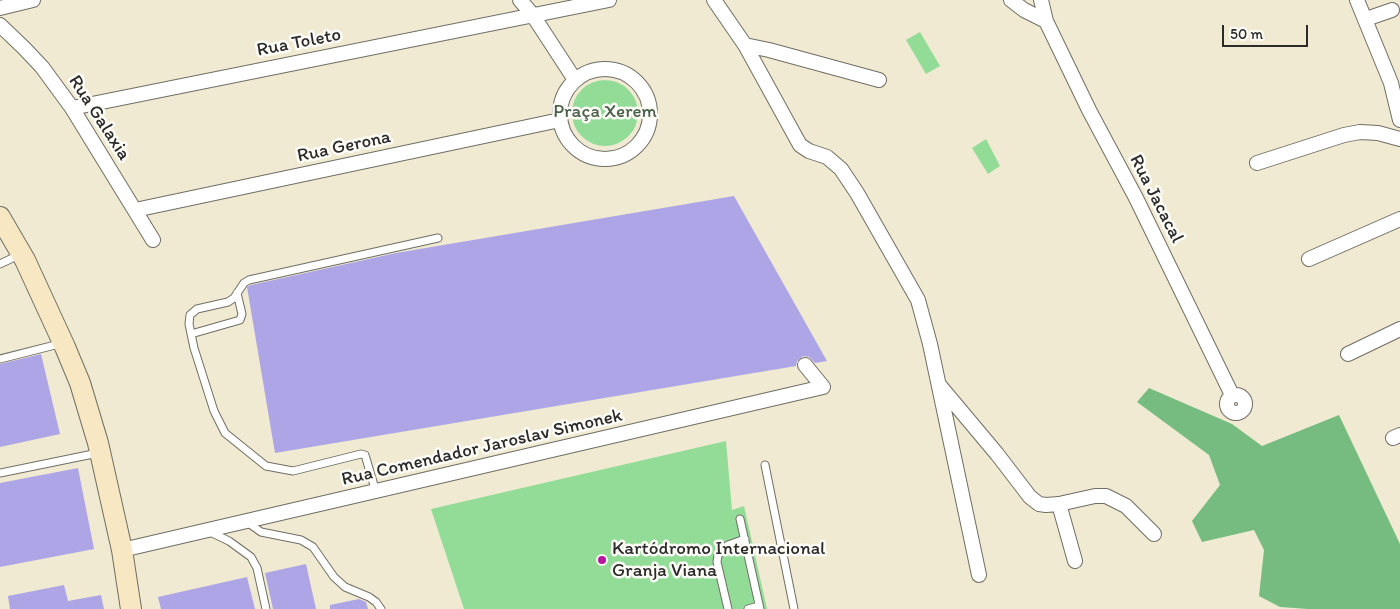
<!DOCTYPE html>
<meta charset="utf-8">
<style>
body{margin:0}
#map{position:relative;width:1400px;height:609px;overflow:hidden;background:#efead1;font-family:Itim,sans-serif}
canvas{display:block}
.scale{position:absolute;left:1222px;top:25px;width:86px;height:22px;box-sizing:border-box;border:2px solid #2b2b2b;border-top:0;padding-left:6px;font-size:15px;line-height:18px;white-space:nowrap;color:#2b2b2b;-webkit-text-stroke:4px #fdfcf7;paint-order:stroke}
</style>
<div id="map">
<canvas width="1400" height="609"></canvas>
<div class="scale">50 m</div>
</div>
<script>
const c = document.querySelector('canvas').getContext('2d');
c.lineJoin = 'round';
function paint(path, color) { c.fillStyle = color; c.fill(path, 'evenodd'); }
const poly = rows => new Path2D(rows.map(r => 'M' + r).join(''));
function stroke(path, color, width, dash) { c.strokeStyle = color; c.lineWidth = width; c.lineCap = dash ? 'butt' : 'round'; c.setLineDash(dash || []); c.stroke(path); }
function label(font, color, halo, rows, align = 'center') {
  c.font = font + ' Itim,sans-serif'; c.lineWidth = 5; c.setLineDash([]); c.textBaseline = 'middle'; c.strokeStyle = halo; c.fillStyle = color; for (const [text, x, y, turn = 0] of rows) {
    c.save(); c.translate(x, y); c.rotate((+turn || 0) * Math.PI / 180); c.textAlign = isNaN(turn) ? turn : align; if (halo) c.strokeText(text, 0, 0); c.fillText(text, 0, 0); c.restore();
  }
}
const green = poly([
 [920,32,940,66,926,74,906,40],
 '572 113a33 33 0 1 1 66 0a33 33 0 1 1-66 0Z',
 [986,139,1000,166,988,174,972,148],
 [726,441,732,510,744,506,767,609,464,609,431,509]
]);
const forest = poly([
 [1149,388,1232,424,1262,446,1339,415,1400,544,1400,609,1308,609,1280,607,1259,596,1264,550,1254,530,1202,542,1192,521,1220,485,1209,455,1137,402]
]);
const building = poly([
 [734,196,827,361,815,363,809,357,803,356,797,361,796,366,275,453,247,287,251,285,396,253],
 [41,354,60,434,0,447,0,364],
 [78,468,94,549,0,567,0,483],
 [306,564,316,609,273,609,265,573],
 [247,577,255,609,161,609,158,597],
 [64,585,68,601,101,595,104,609,10,609,8,596],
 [359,599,366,602,368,609,330,609,330,605]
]);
const lane = poly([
 [0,264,21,254],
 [191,334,240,320,242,314,237,293],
 [0,359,63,343],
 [765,465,794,609],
 [0,473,98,453],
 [376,492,365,455,361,454,293,471,266,466,225,433,214,411,194,348,189,324,190,315,197,309,228,302,234,298,244,283,249,280,438,238],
 [740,519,760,609],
 [247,522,261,532,301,540,313,547,334,577,345,587,369,597,376,602,381,609],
 [208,531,229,541,251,557,257,568,266,609],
 [728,609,717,562,718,555,728,545,745,539],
 [748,609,759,606]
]);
const street = poly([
 [520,0,532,14,575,80],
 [714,0,745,45,800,145,809,151,827,157,841,169,857,193,918,300,930,344,979,575],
 [1011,0,1024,10,1046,21],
 [1041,0,1046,21,1089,110,1136,198,1232,395],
 [1357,0,1391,83,1400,120],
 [0,8,33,0],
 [1366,19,1392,10],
 [0,25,24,48,42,67,72,108,153,240],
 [745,45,769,50,879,80],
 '560 114a45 45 0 1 1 90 0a45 45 0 1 1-90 0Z',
 [72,108,609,0],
 [1257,163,1344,135,1360,132,1378,133,1400,139],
 [135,210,560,120],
 [1309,259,1400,219],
 [1348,354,1400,329],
 [940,386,997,454,1030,497,1039,504,1046,505,1059,504,1095,496,1106,496,1126,506,1154,534],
 '1227 404a9 9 0 1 1 18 0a9 9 0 1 1-18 0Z',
 [1393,438,1400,435],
 [1059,504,1075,561],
 [122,550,823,387,805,365]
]);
const secondary = poly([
 [0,217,25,260,65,347,80,383,98,443,122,550,131,609]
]);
const markers = [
 [602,560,5,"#b5179e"]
];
const streetNames = [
 ["Rua Toleto",299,43,-11],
 ["Rua Galaxia",99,118,57],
 ["Rua Gerona",344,147,-12],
 ["Rua Jacacal",1156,199,63],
 ["Rua Comendador Jaroslav Simonek",482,448,-13]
];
const parkNames = [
 ["Praça Xerem",605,112]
];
const poiNames = [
 ["Kartódromo Internacional",612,549],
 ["Granja Viana",612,571]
];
paint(green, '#93dc98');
paint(forest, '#76bc80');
paint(building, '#aea5e6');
stroke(lane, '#706e65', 9);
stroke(street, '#706e65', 16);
stroke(secondary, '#706e65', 22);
stroke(lane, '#fff', 7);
stroke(street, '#fff', 14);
stroke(secondary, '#f7e8c3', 20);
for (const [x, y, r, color] of markers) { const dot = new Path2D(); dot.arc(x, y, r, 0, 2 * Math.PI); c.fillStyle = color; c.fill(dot); stroke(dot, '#fdfcf7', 2); }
label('19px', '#2b2b2b', '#fdfcf7', streetNames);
label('19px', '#4a604c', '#fdfcf7', parkNames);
label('19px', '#2b2b2b', '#fdfcf7', poiNames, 'left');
</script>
